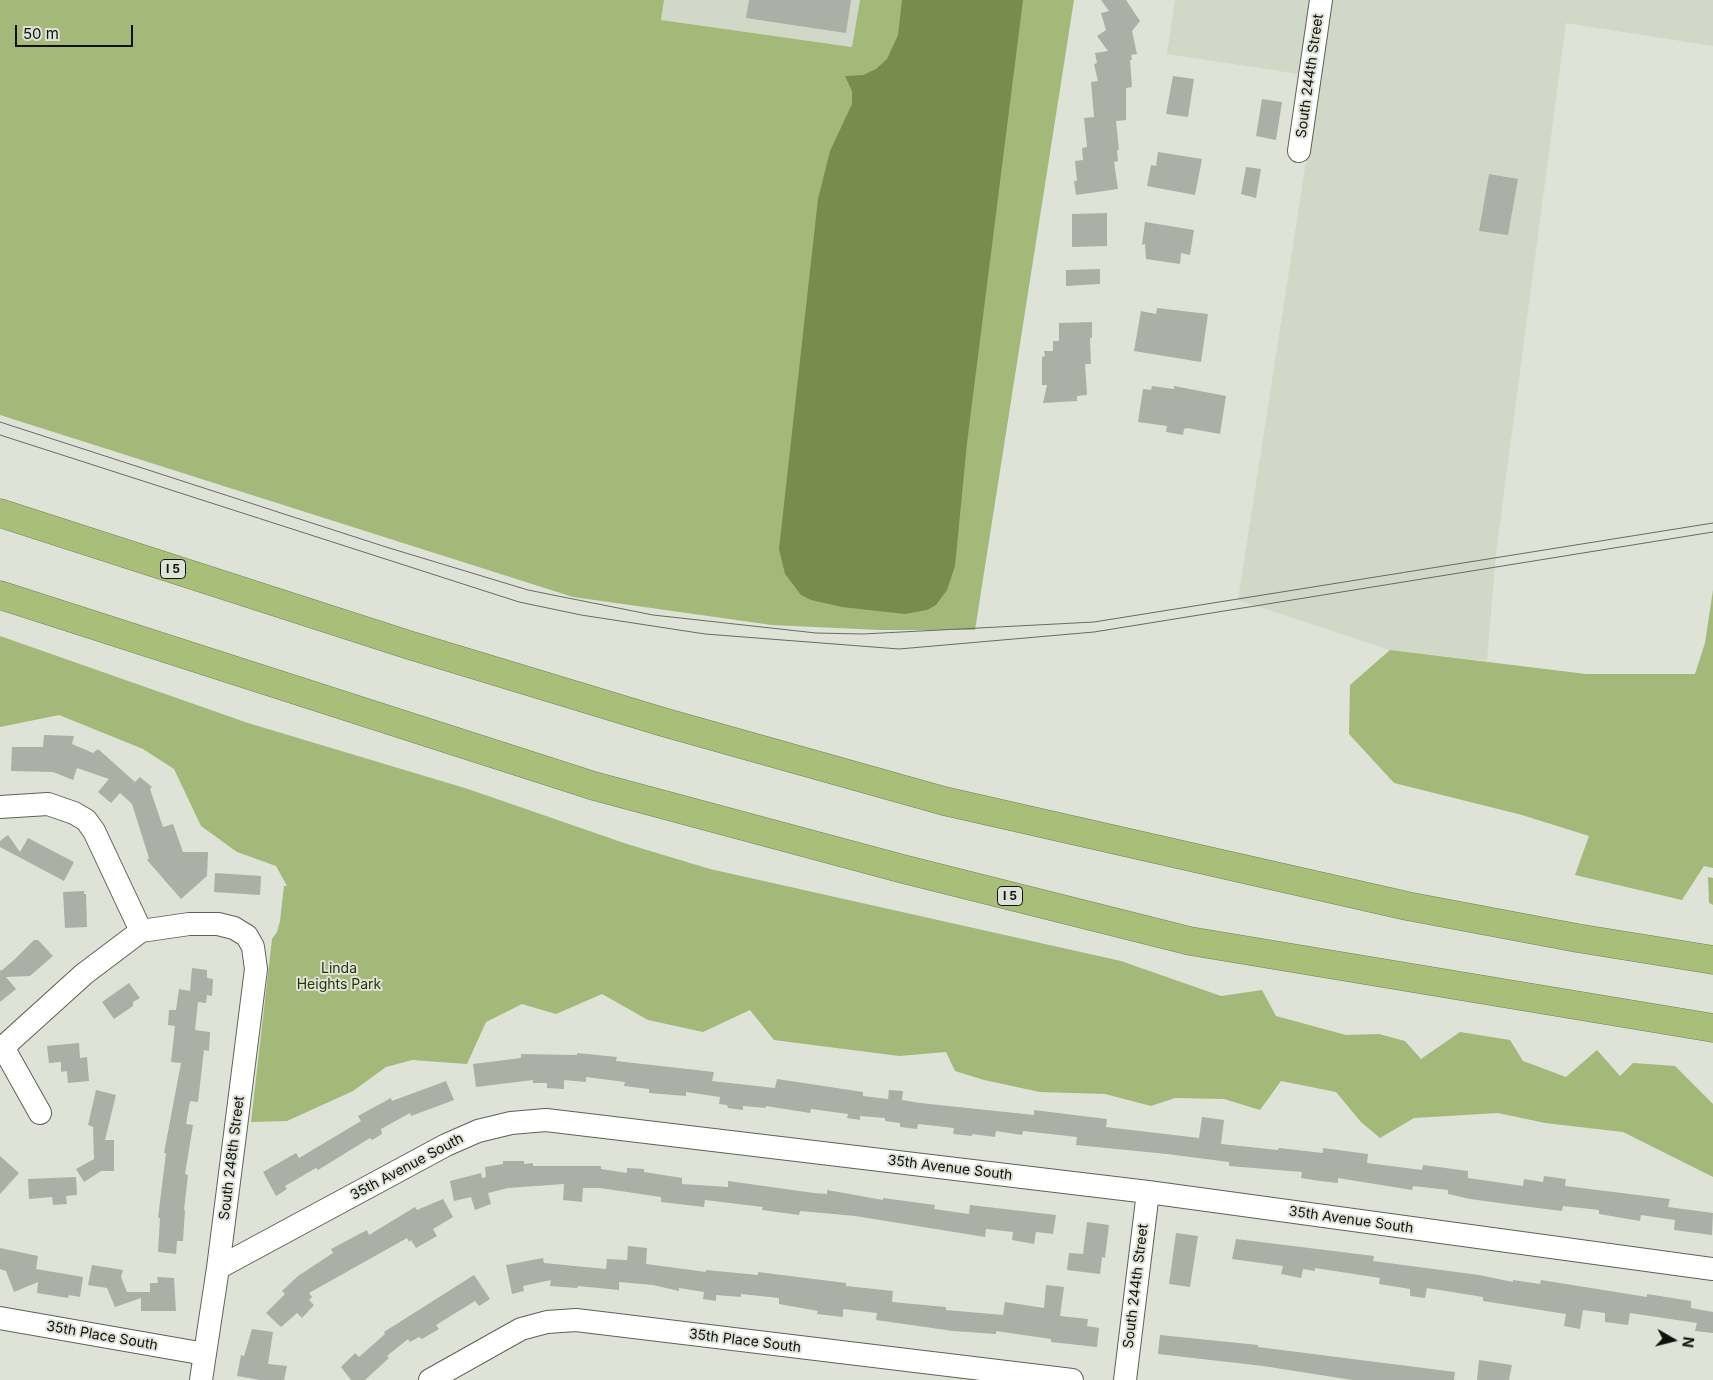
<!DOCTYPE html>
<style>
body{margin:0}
#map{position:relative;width:1713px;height:1380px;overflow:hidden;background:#dee2d7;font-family:Inter,sans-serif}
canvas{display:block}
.north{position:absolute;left:1648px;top:1315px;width:50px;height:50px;-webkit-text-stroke:4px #dee2d7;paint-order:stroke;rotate:98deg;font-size:14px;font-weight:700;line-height:20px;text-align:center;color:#0f110d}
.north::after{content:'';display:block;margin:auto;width:18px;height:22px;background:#0f110d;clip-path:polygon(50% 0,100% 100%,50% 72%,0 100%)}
.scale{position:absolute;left:15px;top:25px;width:118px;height:22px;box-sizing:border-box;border:2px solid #0f110d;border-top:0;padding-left:6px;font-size:15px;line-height:18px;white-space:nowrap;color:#0f110d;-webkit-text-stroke:4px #dee2d7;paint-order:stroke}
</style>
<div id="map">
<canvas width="1713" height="1380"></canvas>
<div class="north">N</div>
<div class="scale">50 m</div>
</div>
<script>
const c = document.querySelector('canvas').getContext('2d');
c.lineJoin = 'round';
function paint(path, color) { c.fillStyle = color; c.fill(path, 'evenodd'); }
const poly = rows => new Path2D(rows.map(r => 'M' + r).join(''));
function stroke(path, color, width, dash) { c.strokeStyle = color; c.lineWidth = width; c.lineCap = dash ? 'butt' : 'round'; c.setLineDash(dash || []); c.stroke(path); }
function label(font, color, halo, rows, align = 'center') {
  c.font = font + ' Inter,sans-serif'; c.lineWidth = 4; c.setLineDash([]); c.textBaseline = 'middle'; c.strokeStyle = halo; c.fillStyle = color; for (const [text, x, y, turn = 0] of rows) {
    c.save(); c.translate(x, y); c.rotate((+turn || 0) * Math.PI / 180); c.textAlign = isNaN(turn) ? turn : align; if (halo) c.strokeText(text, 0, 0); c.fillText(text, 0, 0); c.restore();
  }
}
const built = poly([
 [664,0,860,0,853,47,661,20],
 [1175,0,1713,0,1713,46,1566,23,1496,553,1487,661,1390,650,1238,600,1319,77,1167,54]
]);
const green = poly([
 [0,0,664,0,661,20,852,47,860,0,1074,0,975,630,880,630,772,625,573,597,0,415],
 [1713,590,1713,868,1704,866,1682,900,1575,875,1589,836,1522,815,1394,783,1349,734,1350,685,1390,650,1586,674,1695,674,1705,643],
 [0,636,248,723,468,789,627,844,710,869,1121,961,1221,996,1262,990,1276,1016,1346,1035,1379,1034,1405,1041,1421,1059,1460,1032,1510,1040,1523,1061,1566,1077,1597,1050,1620,1076,1633,1063,1675,1066,1713,1104,1713,1177,1623,1132,1545,1123,1498,1113,1414,1118,1380,1138,1361,1122,1336,1092,1281,1081,1260,1110,1224,1099,1175,1098,1151,1106,1105,1094,1040,1092,984,1080,955,1071,946,1052,899,1056,774,1040,750,1010,703,1032,648,1020,602,994,556,1014,522,1004,486,1022,467,1064,412,1060,386,1067,353,1091,287,1121,251,1122,272,939,277,932,280,921,284,886,287,886,276,866,237,852,201,826,174,769,143,749,59,715,0,727],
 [1708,877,1713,878,1713,905,1709,903]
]);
const water = poly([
 [902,0,1023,0,967,443,955,566,947,590,936,605,927,610,905,614,842,607,811,600,801,595,785,574,779,549,818,199,830,151,852,104,852,91,845,76,863,75,876,69,887,59,898,35]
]);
const building = poly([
 [749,0,851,0,846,33,746,18],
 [1101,0,1126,0,1140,21,1132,31,1137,54,1131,55,1132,60,1130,60,1132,87,1126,88,1126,120,1116,121,1119,150,1117,150,1118,161,1114,162,1118,189,1076,195,1074,181,1077,181,1075,161,1083,160,1082,148,1087,147,1084,118,1094,117,1091,82,1098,81,1094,64,1097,63,1095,53,1108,51,1097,36,1106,30,1101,13,1109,11],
 [1173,76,1194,79,1188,117,1166,114],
 [1262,99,1282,102,1276,140,1256,136],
 [1158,152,1202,159,1195,195,1147,186,1151,165,1156,166],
 [1246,167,1261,169,1256,198,1241,194],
 [1489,174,1518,179,1508,235,1479,231],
 [1107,213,1107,246,1072,247,1072,214],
 [1145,222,1194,230,1190,255,1181,253,1180,264,1146,259,1145,244,1142,245],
 [1100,269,1100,284,1066,286,1066,270],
 [1157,308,1208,314,1201,362,1134,351,1141,311,1156,314],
 [1092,322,1092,338,1090,338,1091,364,1085,364,1087,395,1077,396,1077,401,1043,403,1047,385,1042,385,1042,357,1045,356,1044,351,1053,351,1053,341,1059,341,1059,323],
 [1152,386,1174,389,1174,386,1226,396,1220,434,1187,428,1184,429,1183,435,1166,432,1167,426,1138,422,1143,389,1151,390],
 [44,735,74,736,72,744,93,753,98,749,135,782,140,777,152,787,150,789,163,827,173,824,183,852,208,852,207,876,181,899,147,860,149,858,132,804,120,793,111,803,98,792,109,779,77,768,73,780,53,772,11,771,12,747,43,747],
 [8,835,20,852,28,838,74,862,64,881,0,847,0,841],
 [215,873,261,876,260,895,214,892],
 [84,891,84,894,86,894,87,927,65,928,63,892],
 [34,940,38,940,53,956,30,976,6,977,16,989,0,1002,0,969,1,971,14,960],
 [192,968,207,970,207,978,213,979,212,996,207,995,206,1003,198,1002,195,1030,210,1032,209,1051,204,1050,198,1102,190,1101,186,1124,193,1125,185,1174,188,1175,184,1210,185,1210,183,1241,177,1241,176,1254,158,1252,160,1218,158,1218,166,1153,164,1153,181,1063,171,1062,175,1026,168,1025,169,1010,176,1010,179,989,190,991],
 [129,983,140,998,133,1002,133,1006,114,1019,102,1002],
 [79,1043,80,1058,87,1057,89,1081,68,1083,67,1071,61,1072,61,1062,49,1063,47,1046],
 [577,1053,617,1057,616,1061,714,1072,712,1081,775,1088,777,1079,863,1092,863,1096,888,1099,889,1090,903,1091,902,1100,920,1103,1034,1115,1034,1110,1074,1115,1107,1119,1106,1127,1199,1138,1202,1117,1224,1120,1221,1144,1278,1150,1279,1148,1323,1153,1323,1148,1368,1154,1367,1163,1422,1170,1423,1165,1468,1171,1468,1178,1523,1186,1524,1179,1543,1182,1544,1176,1566,1179,1565,1186,1670,1199,1668,1207,1713,1213,1712,1235,1674,1230,1675,1220,1641,1215,1640,1221,1599,1214,1599,1210,1563,1206,1562,1211,1514,1205,1470,1199,1448,1194,1448,1190,1413,1186,1412,1190,1338,1178,1338,1183,1320,1181,1301,1178,1302,1172,1229,1166,1229,1162,1167,1154,1076,1145,1077,1137,1023,1131,1022,1135,996,1131,995,1137,972,1134,972,1136,953,1134,954,1128,918,1124,917,1129,900,1127,900,1123,885,1121,885,1118,860,1116,860,1120,847,1118,848,1114,811,1109,810,1113,766,1106,766,1108,743,1106,743,1110,728,1108,727,1105,719,1104,720,1097,686,1092,686,1096,649,1093,649,1089,624,1086,625,1082,586,1077,586,1082,564,1080,564,1089,547,1088,547,1083,533,1083,533,1080,476,1087,473,1064,521,1058,521,1054,577,1055],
 [446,1081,454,1100,411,1116,410,1113,381,1129,382,1134,372,1140,370,1138,318,1170,316,1168,285,1186,287,1189,276,1196,263,1172,296,1153,299,1158,361,1121,358,1116,391,1098,392,1101],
 [96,1090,116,1095,105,1140,114,1140,114,1171,101,1171,84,1182,76,1169,94,1159,93,1127,88,1125],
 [0,1156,19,1173,0,1194],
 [503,1161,524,1161,524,1164,533,1163,533,1166,601,1166,601,1169,627,1173,627,1168,644,1169,644,1172,682,1178,682,1184,728,1187,728,1181,814,1193,827,1194,827,1190,883,1200,883,1198,935,1205,934,1209,969,1214,970,1205,1056,1215,1053,1234,1036,1232,1034,1244,1012,1240,1013,1232,986,1229,985,1237,855,1216,800,1211,799,1215,762,1210,763,1207,705,1200,704,1207,661,1202,661,1197,600,1188,583,1188,582,1202,563,1200,564,1184,508,1188,488,1193,491,1204,475,1210,471,1197,454,1201,450,1181,481,1173,482,1178,486,1177,485,1167,503,1164],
 [76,1177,77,1195,66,1196,67,1204,53,1205,52,1197,29,1199,28,1179],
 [443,1199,453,1217,433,1229,437,1236,416,1248,411,1240,409,1242,407,1238,309,1293,312,1297,309,1300,314,1305,302,1318,297,1313,281,1327,266,1313,285,1294,282,1291,298,1276,333,1253,331,1249,367,1230,369,1235,415,1207,417,1210],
 [1087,1222,1109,1225,1105,1258,1102,1257,1100,1274,1067,1270,1069,1253,1083,1254],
 [1176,1233,1198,1236,1190,1287,1169,1284],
 [1236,1239,1374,1256,1373,1261,1479,1275,1513,1282,1513,1280,1540,1284,1541,1280,1647,1297,1647,1294,1691,1301,1691,1308,1713,1312,1713,1333,1695,1331,1697,1323,1630,1313,1628,1325,1605,1322,1605,1313,1583,1310,1580,1329,1564,1326,1566,1314,1483,1301,1483,1297,1427,1288,1425,1298,1410,1296,1410,1289,1379,1284,1380,1278,1315,1268,1315,1271,1303,1269,1301,1278,1281,1274,1283,1266,1232,1259],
 [628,1246,647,1248,646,1264,706,1272,706,1270,758,1275,758,1272,846,1283,846,1286,893,1291,892,1302,946,1307,946,1310,1003,1315,1005,1302,1044,1308,1046,1285,1064,1287,1060,1316,1088,1319,1087,1326,1099,1328,1097,1347,1051,1342,1051,1339,996,1331,996,1334,953,1331,876,1320,877,1313,843,1309,843,1317,817,1314,818,1311,779,1304,779,1298,741,1294,741,1297,716,1295,716,1301,703,1299,704,1292,679,1288,679,1291,653,1285,619,1282,619,1290,578,1286,577,1288,550,1286,551,1280,523,1286,524,1291,512,1294,506,1265,543,1258,544,1263,606,1269,607,1259,627,1260],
 [0,1248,38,1256,36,1269,83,1277,80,1297,69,1295,68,1298,37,1293,38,1282,14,1292,6,1271,0,1269],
 [92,1265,123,1270,121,1277,127,1292,150,1292,150,1283,158,1283,157,1277,174,1278,176,1311,141,1311,141,1298,115,1307,107,1288,88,1285],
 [474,1275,490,1299,479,1306,475,1301,436,1325,439,1329,422,1339,419,1337,410,1342,408,1339,387,1356,389,1358,365,1380,351,1380,341,1367,355,1353,359,1357,385,1334,384,1332],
 [252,1329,273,1332,268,1364,287,1366,284,1380,260,1380,237,1376,241,1355,244,1356],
 [1160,1335,1258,1345,1258,1347,1455,1372,1454,1380,1352,1380,1263,1366,1158,1354],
 [1479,1360,1512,1365,1509,1380,1477,1380]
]);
const minor = poly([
 [1299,151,1321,0],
 [0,807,48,804,74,813,86,820,94,831,141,931],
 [4,1049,40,1113],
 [0,1050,84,974,141,931,189,924,218,924,234,928,247,936,253,947,256,969,218,1268,201,1380],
 [218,1268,446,1145,478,1131,511,1123,546,1120,1148,1192,1713,1269],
 [0,1318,205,1354],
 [430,1380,521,1329,547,1322,576,1320,1072,1380],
 [1125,1380,1148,1192]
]);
const highway = poly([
 [0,513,409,645,663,722,944,801,1407,906,1577,938,1713,960],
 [0,595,594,786,903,869,1190,941,1713,1028]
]);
const tram = poly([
 [0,422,386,547,528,590,653,615,816,633,863,634,1094,622,1713,523],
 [0,435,519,602,581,615,705,634,899,649,1094,632,1713,532]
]);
const shields = [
 [173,569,25],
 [1010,896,25]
];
const shieldNames = [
 ["I 5",173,569],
 ["I 5",1010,896]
];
const streetNames = [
 ["South 244th Street",1310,76,-82],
 ["South 248th Street",232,1158,-83],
 ["35th Avenue South",407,1167,-28],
 ["35th Avenue South",950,1168,7],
 ["35th Avenue South",1351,1220,8],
 ["South 244th Street",1136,1286,-83],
 ["35th Place South",102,1336,10],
 ["35th Place South",745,1341,7]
];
const parkNames = [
 ["Linda",339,969],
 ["Heights Park",339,985]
];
paint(built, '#d2d8c7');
paint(green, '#a4b87a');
paint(water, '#798c4f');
paint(building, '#acafa6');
stroke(minor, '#5e6158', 24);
stroke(highway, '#728153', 29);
stroke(minor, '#fff', 22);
stroke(highway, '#a8be79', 28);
stroke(tram, '#696b64', 1);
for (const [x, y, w] of shields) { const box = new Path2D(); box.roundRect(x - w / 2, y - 9.5, w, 19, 4); c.fillStyle = '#dee2d7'; c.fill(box); stroke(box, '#0f110d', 1); }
label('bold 12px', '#0f110d', null, shieldNames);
label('14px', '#0f110d', '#dee2d7', streetNames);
label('14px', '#273403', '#dee2d7', parkNames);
</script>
